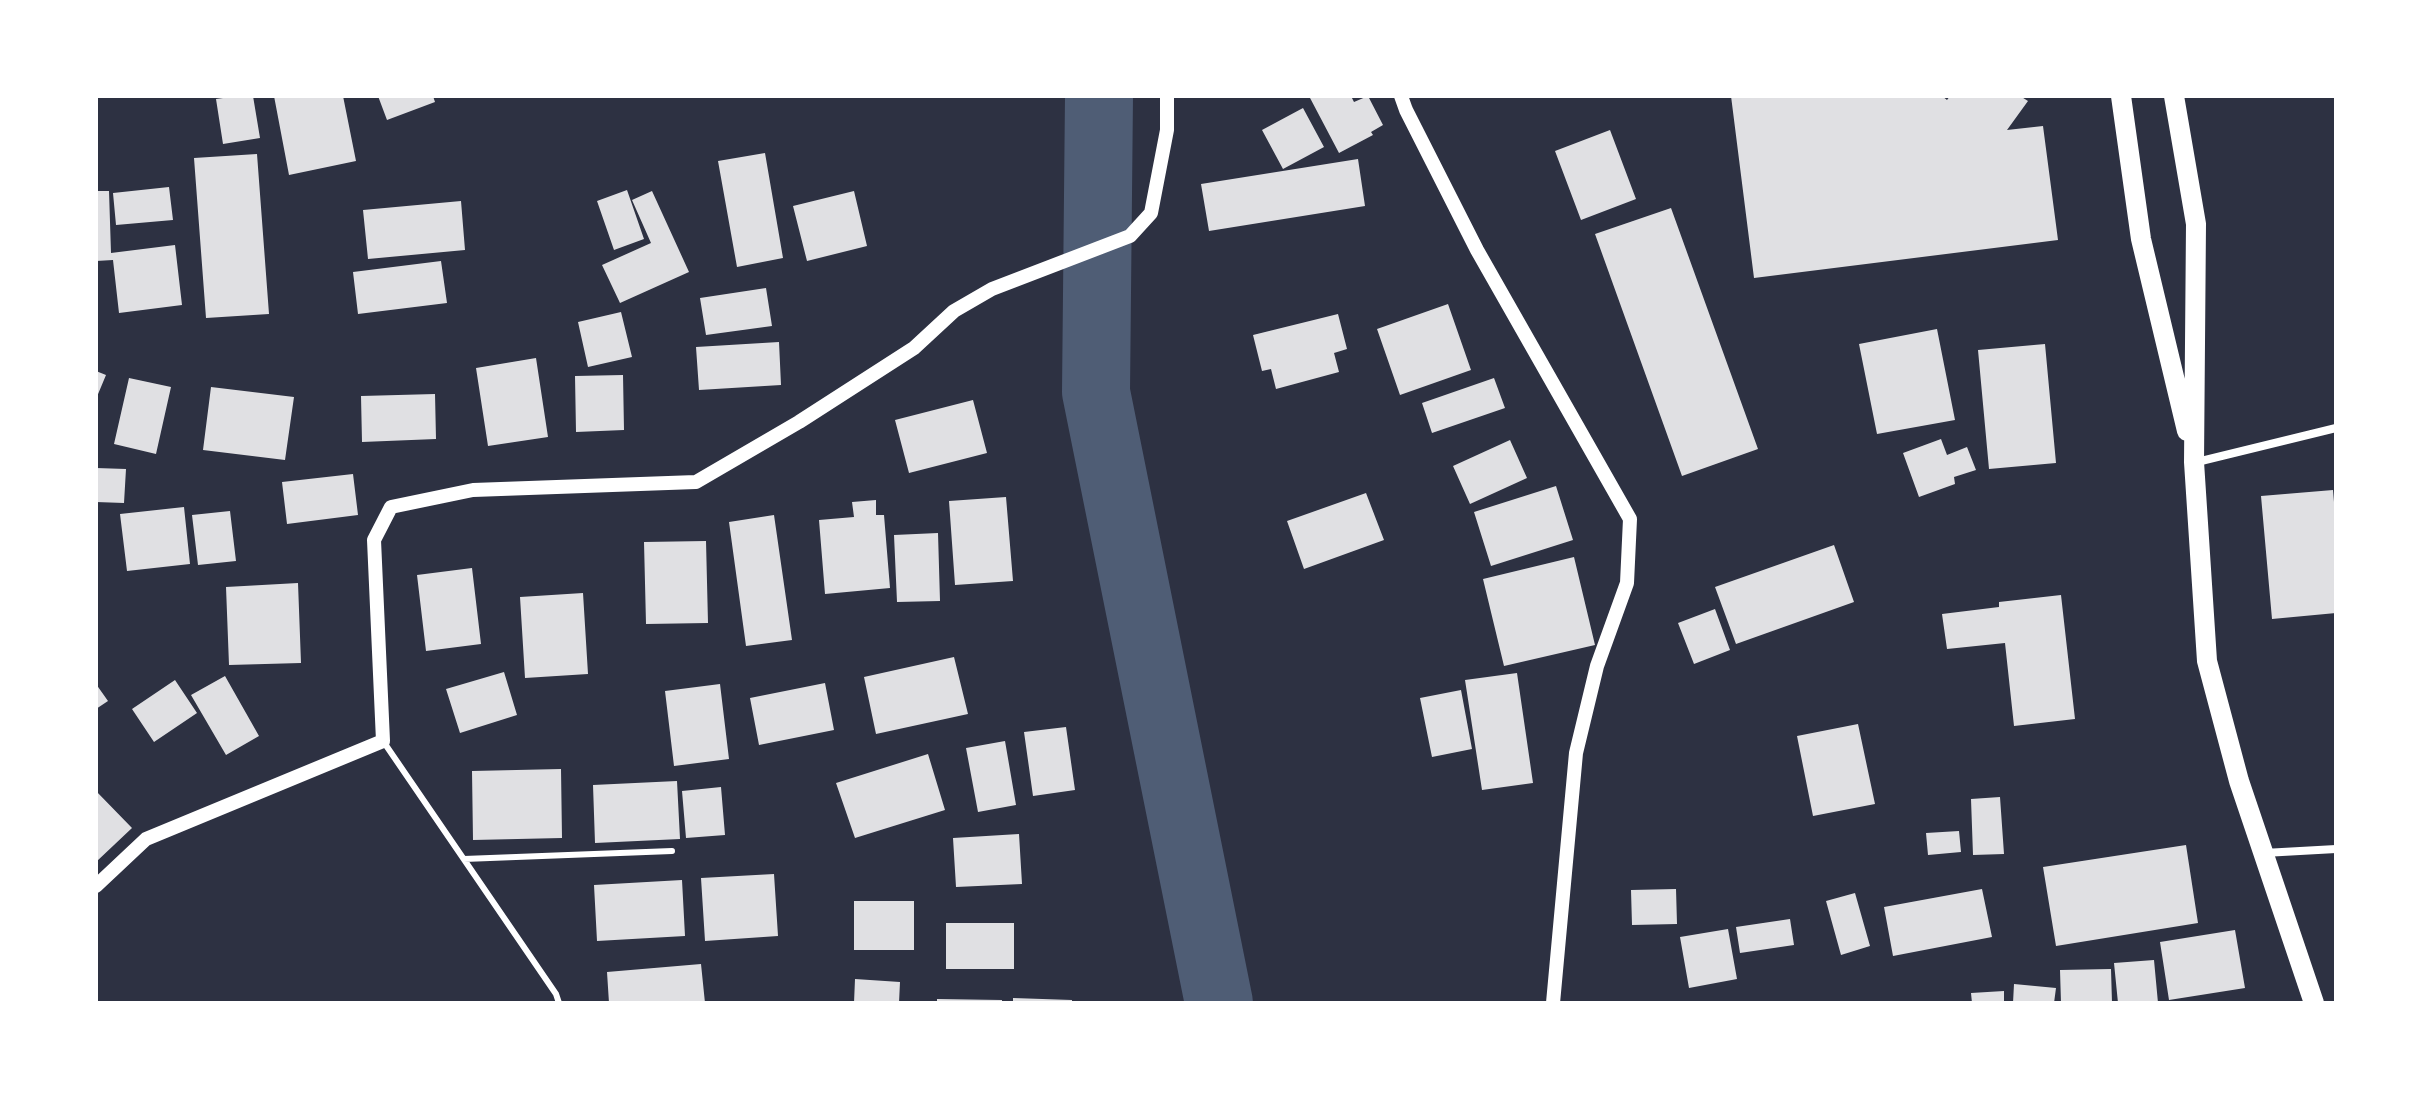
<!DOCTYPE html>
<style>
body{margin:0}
#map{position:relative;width:2432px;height:1099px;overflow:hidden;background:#2d3142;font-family:"Fira Sans Condensed",sans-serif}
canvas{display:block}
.frame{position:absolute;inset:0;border:98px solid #fff;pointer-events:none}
</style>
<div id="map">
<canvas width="2432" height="1099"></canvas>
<div class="frame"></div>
</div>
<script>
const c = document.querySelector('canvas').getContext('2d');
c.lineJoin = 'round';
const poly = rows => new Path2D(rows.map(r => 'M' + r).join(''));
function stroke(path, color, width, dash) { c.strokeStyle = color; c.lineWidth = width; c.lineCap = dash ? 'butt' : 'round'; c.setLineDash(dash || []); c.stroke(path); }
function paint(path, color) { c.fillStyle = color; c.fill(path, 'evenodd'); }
const river = poly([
 [1099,96,1096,392,1219,1003]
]);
const building = poly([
 [237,96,253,96,260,138,223,144,216,99],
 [274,96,343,96,356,161,289,175],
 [378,96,433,96,435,102,387,120],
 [1309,96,1351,96,1354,102,1368,96,1383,125,1371,132,1373,135,1339,153],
 [1731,96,1942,96,1947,100,1950,96,2020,96,2028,101,2007,130,2043,126,2058,240,1754,278],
 [1303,108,1324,147,1283,169,1262,130],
 [1610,130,1636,199,1581,220,1555,151],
 [765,153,783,258,737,267,718,161],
 [257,154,269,314,206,318,194,158],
 [1358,159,1365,206,1209,231,1201,184],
 [169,187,173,220,116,225,113,193],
 [627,190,644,239,614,250,597,201],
 [96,191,109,191,111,253,175,245,182,305,119,313,113,260,96,261],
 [652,191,689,272,620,303,602,265,651,243,632,200],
 [854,191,867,246,807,261,793,206],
 [461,201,465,250,368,259,363,210],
 [1671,208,1758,449,1682,476,1595,234],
 [441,261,447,303,358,314,353,272],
 [766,288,772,326,706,335,700,298],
 [1448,304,1471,370,1400,395,1377,329],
 [621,312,632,357,588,367,578,322],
 [1338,314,1347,349,1334,353,1339,372,1276,389,1271,369,1262,371,1253,335],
 [1937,329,1955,420,1877,434,1859,344],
 [779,342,781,385,699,390,696,347],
 [2045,344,2056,463,1989,469,1978,350],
 [536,358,548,437,488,446,476,368],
 [96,371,106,375,96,399],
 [623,375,624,430,576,432,575,376],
 [129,378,171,387,156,454,114,444],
 [1494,378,1505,408,1432,433,1422,403],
 [211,387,294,397,285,460,203,450],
 [435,394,436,439,362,442,361,396],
 [973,400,987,453,909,473,895,420],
 [1941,439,1947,455,1967,447,1976,470,1954,477,1955,484,1919,497,1903,453],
 [1510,440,1527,478,1470,504,1453,466],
 [96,468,126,469,124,503,96,502],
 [353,474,358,515,287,524,282,482],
 [1556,486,1573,540,1491,566,1474,512],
 [2333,490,2336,526,2336,613,2272,619,2261,496],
 [1366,493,1384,540,1304,569,1287,521],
 [1006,497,1013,581,955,585,949,501],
 [876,500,876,515,884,515,890,588,825,594,819,520,854,517,852,502],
 [184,507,190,564,127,571,120,514],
 [230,511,236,561,198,565,192,515],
 [774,515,792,640,746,646,729,522],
 [938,533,940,601,897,602,894,535],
 [706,541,708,623,646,624,644,542],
 [1834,545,1854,602,1736,644,1715,587],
 [1574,557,1595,645,1504,666,1483,579],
 [472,568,481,644,426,651,417,575],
 [298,583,301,663,229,665,226,587],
 [583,593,588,674,525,678,520,597],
 [2061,595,2075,719,2014,726,2005,643,1947,649,1942,614,1999,607,1999,602],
 [1715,609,1730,650,1694,664,1678,623],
 [954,657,968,714,876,734,864,677],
 [504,672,517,715,460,733,446,689],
 [1517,673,1533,783,1482,790,1465,680],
 [225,676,259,736,226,755,191,695],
 [175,680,197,713,154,742,132,709],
 [825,683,834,730,759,745,750,698],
 [96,684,108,701,96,709],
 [720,684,729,759,674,766,665,691],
 [1461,690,1472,749,1432,757,1420,698],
 [1858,724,1875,804,1813,816,1797,736],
 [1066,727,1075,790,1033,796,1024,732],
 [1005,741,1016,805,978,812,966,748],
 [928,754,945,810,855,838,836,783],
 [561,769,562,838,473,840,472,771],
 [677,781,680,839,595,843,593,785],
 [721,787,725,835,686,838,682,791],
 [96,791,132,828,96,862],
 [2000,797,2004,854,1973,855,1971,799],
 [1959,831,1961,852,1928,855,1926,833],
 [1019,834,1022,884,956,887,953,838],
 [2186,845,2198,923,2056,946,2043,867],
 [774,874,778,936,705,941,701,878],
 [682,880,685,936,597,941,594,885],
 [1676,889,1677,924,1632,925,1631,890],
 [1982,889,1992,937,1893,956,1884,907],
 [1855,893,1870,946,1841,955,1826,901],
 [854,901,914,901,914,950,854,950],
 [1790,919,1794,945,1740,953,1736,927],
 [946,923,1014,923,1014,969,946,969],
 [1728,929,1737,979,1689,988,1680,937],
 [2235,930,2245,988,2169,1000,2160,942],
 [2154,960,2158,1003,2118,1003,2114,963],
 [701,964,705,1003,609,1003,607,972],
 [2111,969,2112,1003,2061,1003,2060,970],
 [855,979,900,982,899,1003,854,1003],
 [2014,984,2056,988,2054,1003,2013,1003],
 [2004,991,2004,1003,1972,1003,1971,993],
 [1013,998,1072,1000,1072,1003,1013,1003],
 [937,999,1002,1000,1002,1003,937,1003]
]);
const service = poly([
 [383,741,556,994,559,1003],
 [464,859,672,851]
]);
const minor = poly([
 [2197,462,2336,428],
 [2264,853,2336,849]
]);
const tertiary = poly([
 [1401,96,1406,110,1477,250,1630,519,1627,583,1597,666,1576,753,1553,1003],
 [96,886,146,839,383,741,374,540,391,507,473,490,696,482,799,422,914,348,954,311,992,289,1130,236,1151,213,1167,130,1167,96]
]);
const primary = poly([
 [2121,96,2141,239,2187,431],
 [2174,96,2196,224,2194,462,2207,661,2239,781,2314,1003]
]);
stroke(river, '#4f5d75', 68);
paint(building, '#e0e0e3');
stroke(service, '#fff', 6);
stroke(minor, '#fff', 8);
stroke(tertiary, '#fff', 14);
stroke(primary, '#fff', 20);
</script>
